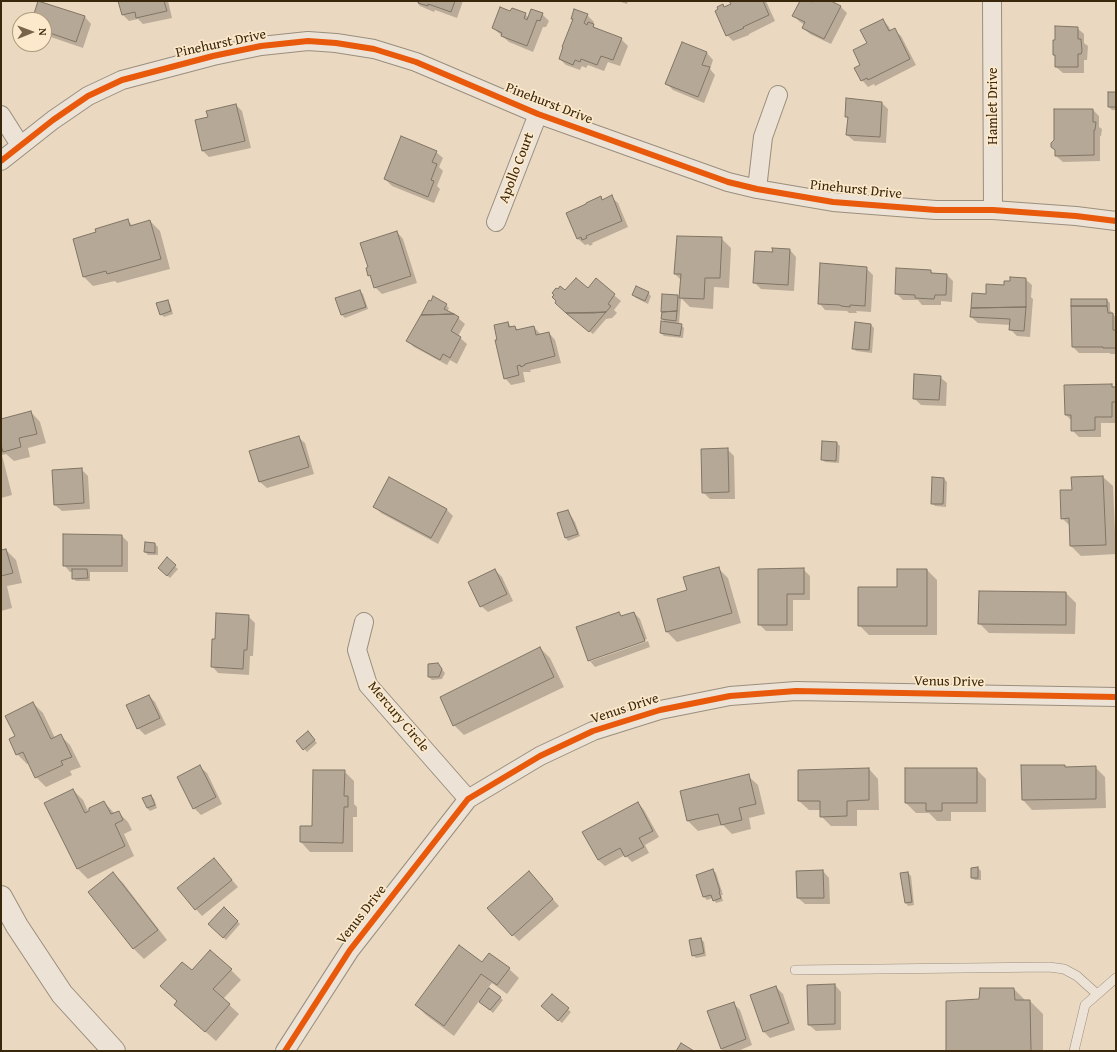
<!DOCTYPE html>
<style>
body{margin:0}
#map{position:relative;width:1117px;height:1052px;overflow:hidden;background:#ead8c0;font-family:"Gentium Book Plus",serif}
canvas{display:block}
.frame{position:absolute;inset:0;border:2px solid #39270c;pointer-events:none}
.north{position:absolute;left:12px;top:12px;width:40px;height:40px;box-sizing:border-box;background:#fce8ca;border:1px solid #ae9b7e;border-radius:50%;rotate:89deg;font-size:11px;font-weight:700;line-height:16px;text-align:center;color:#39270c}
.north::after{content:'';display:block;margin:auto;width:14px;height:18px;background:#77654b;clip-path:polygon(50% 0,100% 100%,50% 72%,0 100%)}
</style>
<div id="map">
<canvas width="1117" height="1052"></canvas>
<div class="frame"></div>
<div class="north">N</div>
</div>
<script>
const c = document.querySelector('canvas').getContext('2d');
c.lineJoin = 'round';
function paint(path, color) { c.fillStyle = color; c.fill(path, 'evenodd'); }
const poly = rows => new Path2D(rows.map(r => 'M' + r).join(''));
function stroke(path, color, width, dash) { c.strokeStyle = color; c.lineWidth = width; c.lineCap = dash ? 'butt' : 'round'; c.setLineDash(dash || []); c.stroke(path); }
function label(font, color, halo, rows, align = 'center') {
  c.font = font + ' "Gentium Book Plus",serif'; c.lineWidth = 3.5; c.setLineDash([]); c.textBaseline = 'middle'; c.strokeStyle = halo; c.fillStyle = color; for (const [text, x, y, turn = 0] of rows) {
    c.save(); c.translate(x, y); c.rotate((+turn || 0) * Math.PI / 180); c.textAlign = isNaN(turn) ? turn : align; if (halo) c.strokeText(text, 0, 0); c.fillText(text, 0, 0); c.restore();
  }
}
const shadow = poly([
 [39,1,85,17,91,24,83,48,51,37,44,31,44,20,33,20],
 [119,1,168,1,172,18,143,24,138,19,129,21,123,15],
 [416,1,463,1,457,18,435,10,434,12,420,6],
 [618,1,628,1,627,4],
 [730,1,766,1,775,21,749,34,749,35,733,41,727,35,723,5,725,8,732,5],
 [801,1,808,1,814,4,815,1,829,1,840,6,847,13,831,44,810,34,803,28,805,25,800,22,794,16],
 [511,13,525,14,529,18,542,14,549,21,546,27,543,27,533,52,509,42,493,28],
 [587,15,594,22,592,25,597,29,621,39,628,46,620,66,608,62,604,71,588,65,586,68,582,66,580,70,566,65,560,59,574,20,572,18],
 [883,20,889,27,891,31,894,30,901,36,916,65,875,86,874,84,868,87,862,80,861,65,869,44],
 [1077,28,1084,34,1084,43,1088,46,1087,60,1084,60,1084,73,1063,73,1056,67,1056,58,1054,55,1056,41],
 [683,43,707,53,713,60,710,69,715,75,704,103,673,90,667,84],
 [1116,93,1116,110,1112,110,1109,107],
 [882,103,888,109,886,143,854,141,847,135,848,119,846,116],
 [236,105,242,111,251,148,209,157,203,151,209,118],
 [1093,110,1099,116,1099,127,1102,129,1101,136,1100,136,1100,161,1063,162,1056,156],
 [436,152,443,158,439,167,443,171,437,186,440,189,434,203,392,186,385,179],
 [600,197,603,200,611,197,618,203,628,227,592,243,593,244,590,246,588,244,585,245,578,239,567,213],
 [128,221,133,226,150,221,160,231,170,269,117,283,115,281,93,286,84,277],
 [397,232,403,239,417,283,382,294,375,287,367,269],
 [721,238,731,248,729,288,714,287,713,309,690,307,681,298,679,324,681,325,684,328,683,338,664,336,661,333,666,323,662,319,663,295,678,296,680,298,681,280,675,274],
 [774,249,790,250,796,257,794,291,761,289,754,282,774,253],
 [866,268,873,275,871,312,856,311,857,313,849,313,847,311,825,310,819,303],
 [930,271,934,274,947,275,953,281,952,302,941,301,941,305,922,305,918,300,903,300,896,293],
 [1025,279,1032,285,1031,297,1033,299,1030,337,1017,336,1010,329,1010,325,978,323,971,317,987,295,1005,286],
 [596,280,621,301,614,310,617,313,612,318,606,319,593,334,563,310,565,292,588,289],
 [360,291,363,294,368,309,345,318,342,315],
 [648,293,651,296,648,304,636,298,633,295],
 [1107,300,1110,303,1110,310,1116,318,1116,354,1111,354,1109,353,1079,353,1073,347],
 [167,301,170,304,173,314,164,317,161,314],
 [446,305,449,308,447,312,458,318,465,324,458,336,467,344,457,364,450,360,447,365,414,347,407,341],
 [508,323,512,328,515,327,519,331,534,327,541,335,549,333,555,340,561,363,530,370,531,372,523,372,525,382,511,385,505,378],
 [871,325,874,328,872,353,856,351,853,348],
 [940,377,947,383,946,406,921,405,914,398],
 [1111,385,1116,388,1116,423,1101,423,1101,437,1079,437,1072,430,1072,421,1066,415],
 [31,412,40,422,46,443,28,448,30,457,14,461,6,454,2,455,12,495,1,498,1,420],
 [298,437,305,443,314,474,267,488,260,482,251,452],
 [823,442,837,443,840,446,839,463,825,462,822,459],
 [727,449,734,456,735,499,710,499,703,492],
 [81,469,88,476,90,509,62,511,55,505],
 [1103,477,1113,486,1116,554,1081,556,1071,546,1070,526,1062,518,1073,491],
 [389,479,447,510,453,516,438,544,381,513,374,506],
 [944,479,947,482,946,507,935,506,932,503],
 [568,511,575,522,580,536,568,541,566,538],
 [122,536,128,542,128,572,90,572,90,581,76,581,73,578,73,572,70,572,64,565],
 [155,544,158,547,158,555,148,555,145,552],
 [6,550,16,560,22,583,7,586,12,608,1,611,1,551],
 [167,559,178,569,170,578,159,568],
 [718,568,728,578,741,623,677,642,667,632,658,600,688,591],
 [803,569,810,576,810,600,793,600,793,631,766,631,759,624],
 [495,570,502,577,513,601,488,612,481,606],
 [898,570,927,570,937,580,937,635,869,635,859,625,898,588],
 [980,592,1066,593,1076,603,1075,634,989,633,979,623],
 [634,613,640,619,647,639,591,659,591,661,648,641,650,647,595,667,589,660,619,614,622,617],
 [248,616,255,623,253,656,250,656,249,675,218,673,212,666,215,640],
 [540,648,550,658,564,687,464,735,454,725],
 [429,664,440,667,445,673,442,679,432,680,429,677],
 [149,696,155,702,166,725,145,735,138,728],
 [33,703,43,713,55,738,60,735,70,745,81,767,70,771,72,775,46,787,36,777,29,763,27,764,17,754,16,737],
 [310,736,317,743,307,752,297,741],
 [1065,766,1067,768,1095,767,1105,777,1106,808,1032,810,1023,800],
 [200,767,207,773,222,804,201,815,194,808],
 [869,769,878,779,879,810,857,810,857,826,831,826,821,816,821,810,809,810,799,801],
 [976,769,986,779,986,812,951,812,951,821,937,821,929,813,916,813,906,803],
 [344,771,354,781,354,804,357,807,357,817,353,817,353,852,310,852,301,842,301,827,313,827],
 [748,776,758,785,765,814,749,818,751,829,732,834,723,825,698,831,688,821,681,792],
 [73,790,83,800,89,813,104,802,115,814,118,812,128,822,132,830,124,834,134,856,88,879,78,869,45,804],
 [151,796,154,799,157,808,150,811,147,808],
 [638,803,644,810,659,837,645,845,649,853,632,862,625,855,605,866,598,860],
 [220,866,238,887,202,916,178,889],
 [978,868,981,871,981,880,975,880,972,878],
 [713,870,716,873,723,895,721,895,723,901,716,903,713,898,707,900,704,897,697,875],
 [823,871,829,878,830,904,805,904,798,898],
 [113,873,123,883,167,940,144,959,134,949,90,892],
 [908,873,911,876,914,905,908,906,906,903,901,874],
 [535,879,559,906,519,941,513,935],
 [224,909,240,924,226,940,209,924],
 [701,939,704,942,706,956,696,958,693,955],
 [483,964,509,969,519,978,507,994,492,983,488,988,503,1000,493,1013,479,1001,454,1036,426,1015,416,1005],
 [231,970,241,980,223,999,239,1014,216,1041,175,1005,192,972],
 [835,985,841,992,841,1030,816,1031,809,1025],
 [776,987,783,994,795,1030,770,1038,764,1032,752,996],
 [1014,989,1026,1001,1030,1001,1043,1014,1043,1051,947,1051,980,1000],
 [552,995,571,1012,562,1023,543,1006],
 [733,1003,740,1010,752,1045,738,1051,724,1051,722,1049]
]);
const building = poly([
 [38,1,85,16,76,42,44,31,44,20,32,20,38,1],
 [118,1,164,1,167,11,136,18,135,12,122,15,118,1],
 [417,1,455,1,451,12,428,4,428,6,418,3,419,2,417,1],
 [729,1,763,1,769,15,743,27,744,28,726,36,715,11,718,9,717,7,723,4,724,7,731,4,729,1],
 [800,1,810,1,813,2,814,1,831,1,841,6,824,39,802,28,805,22,792,16,800,1],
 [500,7,510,11,512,8,526,13,524,18,527,20,531,9,543,13,540,21,537,20,527,46,501,36,502,33,492,28,500,7],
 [574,9,588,14,584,23,587,25,588,22,594,24,593,27,622,38,613,60,601,56,597,65,581,59,580,62,575,60,573,65,559,59,563,47,562,47,573,19,571,19,574,9],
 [883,19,889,31,895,28,910,59,868,80,867,78,861,81,854,68,860,65,853,50,867,43,860,30,883,19],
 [1055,26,1078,27,1078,39,1081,39,1082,51,1081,54,1078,54,1078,67,1055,67,1055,55,1053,55,1053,40,1055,40,1055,26],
 [682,42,707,52,702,65,710,67,698,97,665,84,682,42],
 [1108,92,1116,92,1116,107,1108,107,1108,92],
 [846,98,882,102,880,137,846,135,848,117,845,117,846,98],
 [236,104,245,141,202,151,195,120,208,117,206,111,236,104],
 [1054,109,1093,109,1093,122,1096,122,1095,130,1094,130,1094,155,1055,156,1055,150,1051,147,1051,143,1054,140,1054,109],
 [401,136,437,151,432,162,437,164,431,180,434,181,428,197,384,179,401,136],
 [612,195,622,221,586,236,587,238,582,240,581,237,577,239,566,213,586,204,586,203,601,196,602,200,612,195],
 [128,219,130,226,150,220,161,259,107,274,106,271,83,277,73,239,96,232,95,229,128,219],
 [397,231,411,276,374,288,370,275,368,276,366,268,368,267,360,243,397,231],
 [677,236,722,237,720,278,705,278,704,299,679,298,681,274,674,274,677,236],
 [772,248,790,249,788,285,753,283,755,251,773,252,772,248],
 [820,263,867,267,865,306,850,305,850,307,841,306,840,305,818,304,820,263],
 [896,268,931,270,931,273,947,274,946,295,935,295,934,299,932,299,915,298,915,295,895,294,896,268],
 [1010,277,1026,278,1026,307,971,308,972,293,986,294,986,284,1004,285,1004,281,1010,281,1010,277],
 [576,278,588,288,596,278,615,294,608,304,611,306,606,312,566,313,555,303,556,301,552,297,554,295,552,293,556,288,558,289,560,286,565,290,576,278],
 [636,286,649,292,645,301,632,295,636,286],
 [360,290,366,307,341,315,335,298,360,290],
 [662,294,678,295,677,311,661,312,662,294],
 [433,296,447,304,444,309,454,314,421,315,429,300,431,301,433,296],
 [1071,299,1107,299,1107,306,1071,306,1071,299],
 [168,300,171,311,160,315,156,303,168,300],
 [1071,306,1107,306,1108,313,1113,313,1113,330,1116,330,1116,348,1103,348,1103,347,1072,347,1071,306],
 [1026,307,1024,331,1009,330,1010,319,970,317,971,308,1026,307],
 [677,311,676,321,661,319,662,312,677,311],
 [606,312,589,332,566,313,593,313,606,312],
 [454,314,459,317,451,331,461,337,450,358,443,354,440,360,406,341,421,315,454,314],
 [661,321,682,324,680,336,660,333,661,321],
 [508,322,509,327,515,326,516,330,534,326,536,335,549,332,555,356,525,364,525,365,521,367,520,365,517,366,519,375,504,379,495,340,497,340,494,325,508,322],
 [855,322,871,324,869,350,852,349,855,322],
 [914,374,941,376,939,400,913,399,914,374],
 [1112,384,1112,387,1116,387,1116,402,1112,402,1112,417,1095,417,1095,430,1071,431,1071,415,1065,415,1064,385,1112,384],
 [31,411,37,434,19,438,21,447,3,452,1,445,1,419,31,411],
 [299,436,309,467,259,482,249,451,299,436],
 [822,441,837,442,836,461,821,460,822,441],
 [728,448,729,492,702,493,701,449,728,448],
 [82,468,84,503,54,505,52,470,82,468],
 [1103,476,1106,545,1070,546,1069,518,1061,519,1060,490,1072,490,1071,477,1103,476],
 [389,477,447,509,431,538,373,507,389,477],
 [932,477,944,478,943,504,931,504,932,477],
 [568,510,578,534,565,538,557,513,568,510],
 [63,534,122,535,122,566,63,566,63,534],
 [145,542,155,543,155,553,144,552,145,542],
 [6,549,13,573,1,576,1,550,6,549],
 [167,557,176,565,167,576,158,568,167,557],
 [719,567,732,613,666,632,657,599,687,590,683,577,719,567],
 [804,568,804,594,787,594,787,625,758,625,758,569,804,568],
 [72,569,87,569,88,578,72,579,72,569],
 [495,569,507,594,480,607,468,582,495,569],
 [897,569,927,569,927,626,858,626,858,587,897,587,897,569],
 [979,591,1066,592,1066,625,978,624,979,591],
 [619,612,621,616,634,612,645,641,588,661,576,627,619,612],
 [216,613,249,615,247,650,244,650,243,669,211,667,212,639,215,639,216,613],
 [540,647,554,677,453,726,440,697,540,647],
 [438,663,442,669,439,677,428,677,428,664,438,663],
 [149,695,160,718,137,729,126,705,149,695],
 [33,702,51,739,61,734,72,757,61,761,63,765,35,778,23,752,16,755,9,739,15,736,5,716,33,702],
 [308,731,315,740,303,750,296,741,308,731],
 [200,765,216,797,193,809,177,777,200,765],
 [1021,765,1065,765,1065,767,1096,766,1096,799,1022,800,1021,765],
 [869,768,869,800,847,801,847,816,820,817,820,801,798,801,798,770,869,768],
 [905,768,977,768,977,803,942,803,942,811,926,811,926,803,905,803,905,768],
 [313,770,345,770,344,796,348,796,348,807,344,807,343,843,300,842,300,826,312,826,313,770],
 [749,774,756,804,739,808,742,820,721,825,718,814,687,821,680,791,749,774],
 [73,789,85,813,89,811,89,808,104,801,111,814,119,811,123,820,115,824,125,846,77,869,44,803,73,789],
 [151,795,155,805,147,808,142,798,151,795],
 [638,802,653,831,639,838,644,847,625,857,620,848,598,860,582,832,638,802],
 [214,858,232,880,195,910,177,888,214,858],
 [978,867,978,878,971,878,971,868,978,867],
 [713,869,720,891,719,892,721,898,713,901,711,895,703,897,696,875,713,869],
 [823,870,824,898,797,898,796,871,823,870],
 [529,871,553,899,512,936,487,908,529,871],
 [113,872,158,930,133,949,88,892,113,872],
 [908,872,912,902,905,903,900,873,908,872],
 [224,907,238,921,223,938,208,924,224,907],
 [701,938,704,953,692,956,689,940,701,938],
 [459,945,482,962,489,953,510,968,497,985,481,974,444,1026,415,1005,459,945],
 [210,950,232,969,213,989,230,1004,205,1032,174,1005,177,1001,160,986,182,962,192,970,210,950],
 [835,984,835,1024,808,1025,807,985,835,984],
 [776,986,789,1023,763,1032,750,995,776,986],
 [489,988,501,997,490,1010,479,1002,489,988],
 [980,988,1014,988,1015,1000,1030,1000,1031,1051,946,1051,946,1001,979,999,980,988],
 [552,994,569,1008,558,1021,541,1006,552,994],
 [734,1002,746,1039,721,1049,707,1011,734,1002],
 [681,1043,694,1051,676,1051,681,1043]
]);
const service = poly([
 [795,970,1049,967,1064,969,1077,976,1097,994],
 [1074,1051,1085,1005,1116,978]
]);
const minor = poly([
 [992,1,993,210],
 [1,115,20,145],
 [1,161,53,120,88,96,122,80,213,56,261,46,308,41,336,43,374,49,416,62,538,114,728,182,757,189,833,202,936,210,993,210,1076,216,1116,221],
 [757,189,763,137,778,95],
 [496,222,538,114],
 [364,622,357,650,368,685,468,799],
 [285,1051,350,950,468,799,540,756,593,731,660,710,730,696,796,691,1116,697]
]);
const tertiary = poly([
 [1,897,17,926,62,994,114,1051]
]);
const cycleway = poly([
 [1,161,53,120,88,96,122,80,213,56,261,46,308,41,336,43,374,49,416,62,538,114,728,182,757,189,833,202,936,210,993,210,1076,216,1116,221],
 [285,1051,350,950,468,799,540,756,593,731,660,710,730,696,796,691,1116,697]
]);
const streetNames = [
 ["Pinehurst Drive",221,44,-12],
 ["Pinehurst Drive",549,104,21],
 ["Hamlet Drive",993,106,-90],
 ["Apollo Court",517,168,-69],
 ["Pinehurst Drive",856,190,6],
 ["Venus Drive",949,682,1],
 ["Venus Drive",625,709,-18],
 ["Mercury Circle",398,717,50],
 ["Venus Drive",362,915,-52]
];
paint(shadow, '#0003');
paint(building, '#b5a896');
stroke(building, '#807565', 1);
stroke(service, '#9a8e7d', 10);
stroke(minor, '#9a8e7d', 20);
stroke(tertiary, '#9a8e7d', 24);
stroke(service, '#ece3d6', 9);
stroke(minor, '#ece3d6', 18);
stroke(tertiary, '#ece3d6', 22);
stroke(cycleway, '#e8590c', 6);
label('14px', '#39270c', '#fce8ca', streetNames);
</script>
